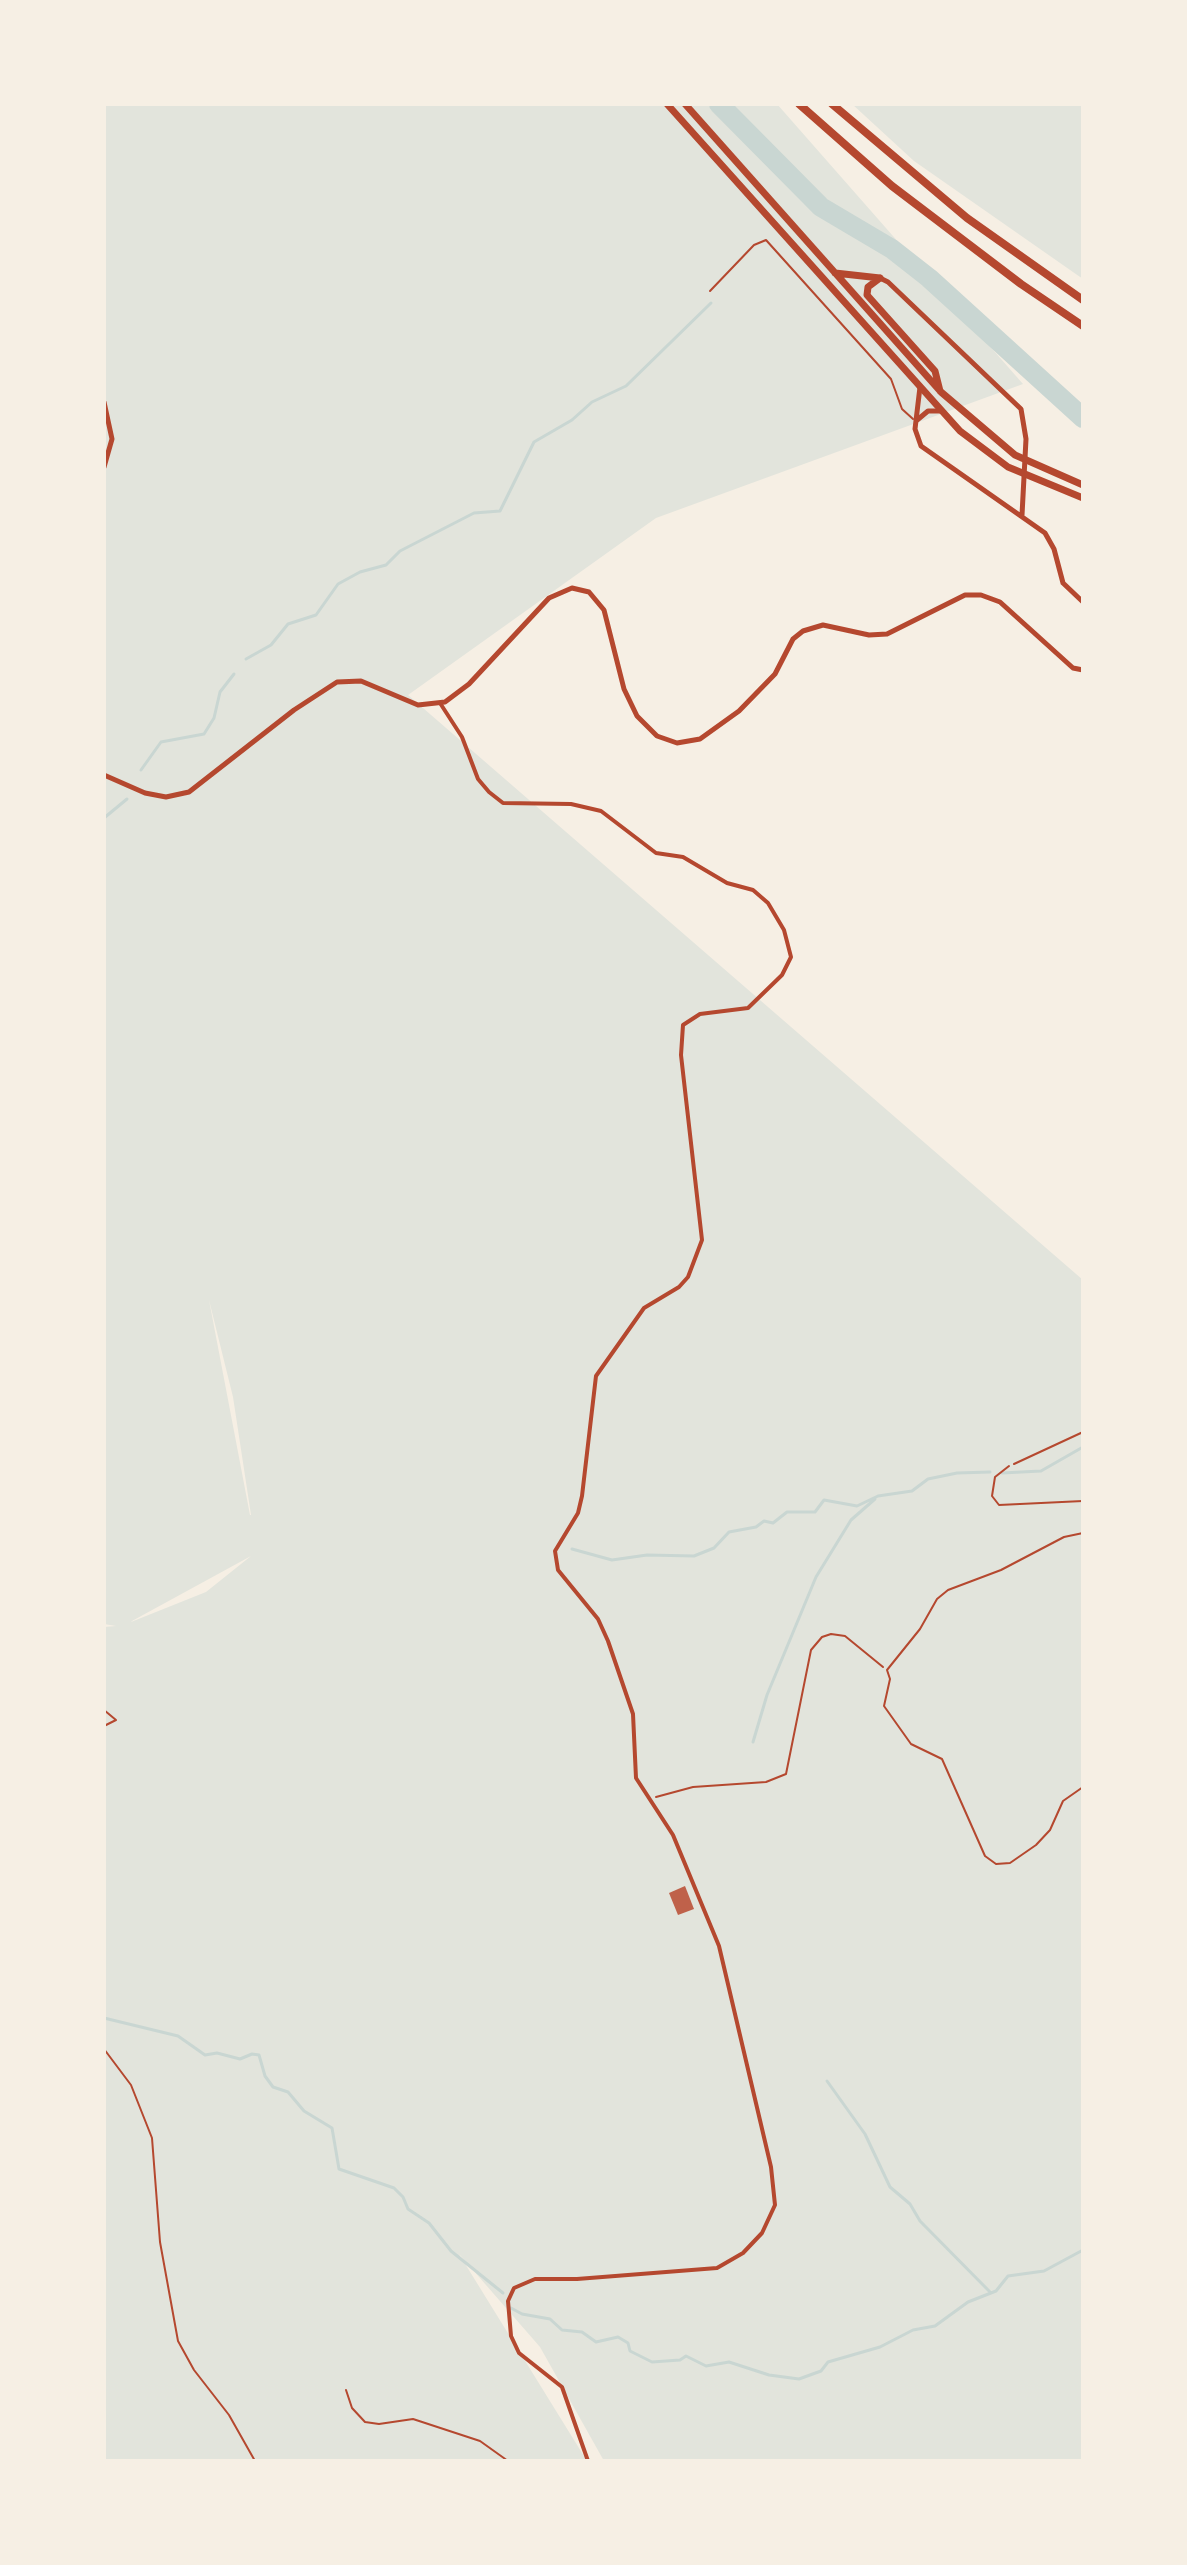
<!DOCTYPE html>
<style>
body{margin:0}
#map{position:relative;width:1187px;height:2565px;overflow:hidden;background:#f6efe4;font-family:"PT Sans",sans-serif}
canvas{display:block}
.frame{position:absolute;inset:0;border:106px solid #f6efe4;pointer-events:none}
</style>
<div id="map">
<canvas width="1187" height="2565"></canvas>
<div class="frame"></div>
</div>
<script>
const c = document.querySelector('canvas').getContext('2d');
c.lineJoin = 'round';
function paint(path, color) { c.fillStyle = color; c.fill(path, 'evenodd'); }
const poly = rows => new Path2D(rows.map(r => 'M' + r).join(''));
function stroke(path, color, width, dash) { c.strokeStyle = color; c.lineWidth = width; c.lineCap = dash ? 'butt' : 'round'; c.setLineDash(dash || []); c.stroke(path); }
const green = poly([
 [104,104,777,104,1023,384,656,518,408,695,1083,1280,1083,2461,604,2461,540,2347,459,2254,587,2461,104,2461,104,1627,116,1626,104,1624],
 [209,1300,233,1397,251,1515,250,1515],
 [251,1556,206,1592,131,1622,132,1621],
 [852,104,1083,104,1083,279,914,161]
]);
const stream = poly([
 [246,659,271,645,288,624,316,615,338,584,360,572,386,565,400,551,474,513,500,511,534,442,572,420,592,402,626,386,711,303],
 [141,770,161,742,204,734,214,718,220,692,234,674],
 [104,818,127,799],
 [1002,1473,1041,1471,1083,1447],
 [572,1549,612,1560,647,1555,694,1556,714,1548,729,1532,756,1527,764,1521,773,1523,787,1512,815,1512,824,1500,857,1506,878,1496,912,1491,928,1479,957,1473,990,1472],
 [753,1742,767,1695,816,1577,851,1520,875,1499],
 [104,2018,178,2036,205,2055,217,2053,240,2059,252,2054,259,2055,265,2076,273,2087,288,2092,304,2111,332,2128,339,2169,394,2188,403,2197,408,2209,429,2223,451,2251,503,2293],
 [827,2081,865,2134,890,2187,910,2204,920,2221,991,2293],
 [511,2308,522,2314,550,2319,562,2330,582,2332,596,2342,618,2337,628,2343,630,2351,652,2362,680,2360,686,2356,706,2366,729,2362,769,2375,799,2379,821,2371,828,2362,880,2347,913,2330,935,2326,968,2302,996,2291,1008,2276,1044,2271,1083,2250]
]);
const river = poly([
 [719,104,821,207,892,249,929,278,1083,418]
]);
const building = poly([
 [685,1886,694,1909,678,1915,669,1893]
]);
const path = poly([
 [1009,1466,995,1477,992,1496,999,1505,1083,1501],
 [656,1797,693,1787,766,1782,786,1774,811,1650,822,1637,831,1634,845,1636,883,1667]
]);
const service = poly([
 [710,291,754,245,766,240,891,379,902,409,913,419],
 [1014,1464,1083,1432],
 [1083,1533,1064,1537,1001,1570,948,1590,937,1599,920,1629,887,1670,890,1679,884,1706,911,1744,942,1759,985,1856,996,1864,1010,1863,1036,1845,1050,1830,1063,1801,1083,1787],
 [104,1710,116,1720,104,1726],
 [104,2049,131,2085,152,2138,160,2242,178,2341,194,2370,229,2415,255,2461],
 [346,2390,352,2408,365,2422,379,2424,413,2419,480,2441,508,2461]
]);
const minor = poly([
 [440,703,462,737,478,779,489,792,503,803,571,804,601,811,656,853,683,857,727,883,753,890,768,903,784,930,791,957,782,975,748,1008,700,1014,683,1025,681,1055,702,1240,688,1277,679,1287,644,1308,596,1376,582,1496,578,1513,555,1551,558,1570,598,1619,608,1641,633,1714,636,1778,673,1835,719,1946,771,2167,775,2205,762,2233,743,2253,717,2268,577,2279,535,2279,514,2288,508,2301,511,2336,519,2353,562,2387,588,2461]
]);
const tertiary = poly([
 [880,278,888,282,1021,409,1026,439,1022,515],
 [920,387,915,429,921,446,1045,533,1054,549,1063,583,1083,602],
 [104,402,112,439,104,467],
 [916,421,928,411,942,411],
 [104,775,145,793,166,797,189,792,294,710,337,682,361,681,418,705,445,702,469,684,549,598,572,588,589,592,604,610,624,689,637,716,657,736,677,743,700,739,739,711,775,674,793,639,803,631,823,625,869,635,887,634,965,595,981,595,1000,602,1073,668,1083,670]
]);
const trunk = poly([
 [667,104,960,431,1008,467,1083,498],
 [685,104,941,392,1015,455,1083,485],
 [835,273,880,278],
 [880,278,868,287,867,295,935,371,940,391]
]);
const motorway = poly([
 [799,104,892,186,1021,284,1083,326],
 [832,104,967,218,1083,300]
]);
paint(green, '#e2e4dc');
stroke(stream, '#c9d6d2', 3);
stroke(river, '#c9d6d2', 20);
paint(building, '#bf614a');
stroke(path, '#b5482f', 2);
stroke(service, '#b5482f', 2);
stroke(minor, '#b5482f', 4);
stroke(tertiary, '#b5482f', 5);
stroke(trunk, '#b5482f', 7);
stroke(motorway, '#b5482f', 8);
</script>
